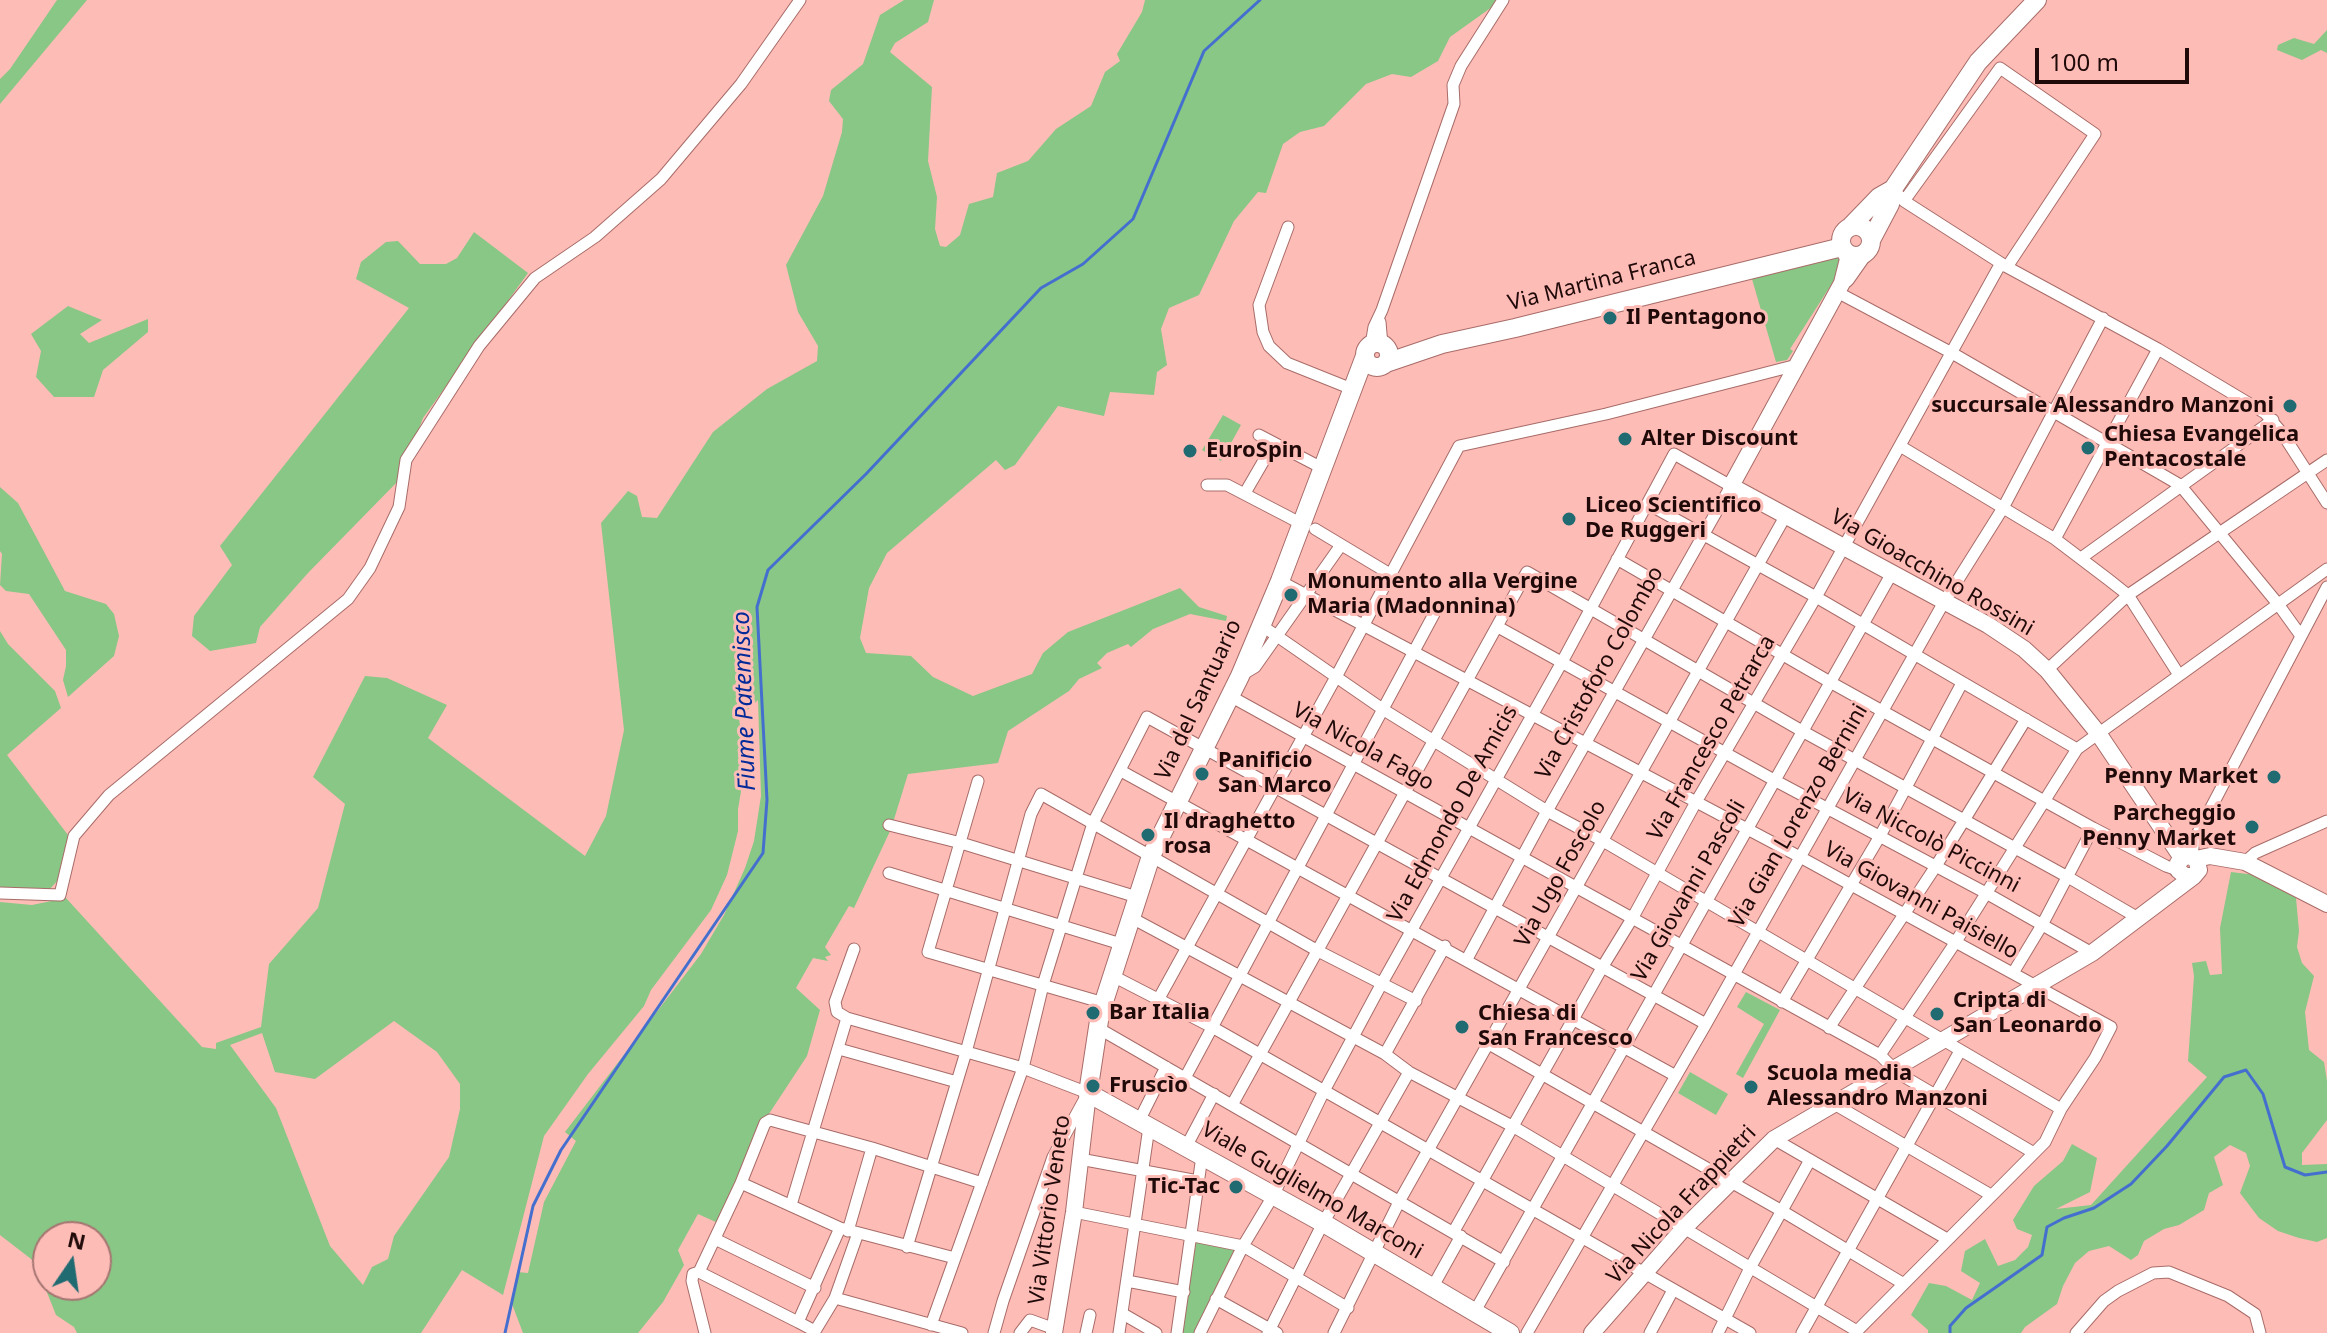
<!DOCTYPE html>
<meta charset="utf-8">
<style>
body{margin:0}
#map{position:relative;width:2327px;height:1333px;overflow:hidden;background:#febcb7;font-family:"Noto Sans",sans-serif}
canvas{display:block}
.north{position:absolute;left:32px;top:1221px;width:80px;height:80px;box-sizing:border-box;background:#febcb7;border:2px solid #a57571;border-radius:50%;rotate:13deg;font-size:22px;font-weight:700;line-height:32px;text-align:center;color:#200a09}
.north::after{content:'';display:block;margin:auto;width:28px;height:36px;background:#206b72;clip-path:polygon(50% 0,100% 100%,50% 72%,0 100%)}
.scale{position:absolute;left:2035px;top:48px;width:154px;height:36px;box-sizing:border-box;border:4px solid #200a09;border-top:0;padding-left:10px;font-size:24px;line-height:28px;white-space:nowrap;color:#200a09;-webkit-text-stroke:6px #febcb7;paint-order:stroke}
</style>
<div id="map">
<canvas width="2327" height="1333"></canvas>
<div class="north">N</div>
<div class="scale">100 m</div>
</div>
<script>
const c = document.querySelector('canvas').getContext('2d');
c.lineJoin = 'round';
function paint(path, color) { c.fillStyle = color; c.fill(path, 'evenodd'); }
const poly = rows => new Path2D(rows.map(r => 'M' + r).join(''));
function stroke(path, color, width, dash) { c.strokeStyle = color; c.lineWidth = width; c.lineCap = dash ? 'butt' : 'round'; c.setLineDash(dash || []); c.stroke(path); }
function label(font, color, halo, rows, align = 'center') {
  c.font = font + ' "Noto Sans",sans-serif'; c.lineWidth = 6; c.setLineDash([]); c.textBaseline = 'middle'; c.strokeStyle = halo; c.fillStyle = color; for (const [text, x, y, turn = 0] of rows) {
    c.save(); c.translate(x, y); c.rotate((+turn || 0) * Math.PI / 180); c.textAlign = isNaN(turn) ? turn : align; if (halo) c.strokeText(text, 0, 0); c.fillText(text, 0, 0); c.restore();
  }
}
const green = poly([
 [57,0,87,0,0,104,0,79,10,69],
 [904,0,934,0,928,22,895,43,890,52,932,87,928,161,937,197,935,229,940,246,946,247,960,235,969,204,993,197,997,173,1028,161,1056,129,1091,106,1105,72,1120,61,1117,54,1142,12,1145,0,1496,0,1492,7,1450,37,1438,61,1411,77,1392,74,1366,84,1324,126,1300,132,1283,144,1266,193,1258,192,1234,221,1199,295,1169,308,1161,329,1167,365,1157,372,1154,395,1110,392,1104,416,1058,406,1015,465,1005,470,996,460,887,553,869,588,860,638,866,653,911,656,933,677,973,696,1032,674,1043,653,1068,632,1180,588,1199,607,1227,616,1226,621,1190,614,1153,629,1131,647,1128,644,1107,653,1097,663,1102,668,1079,679,1069,691,1008,731,998,763,908,774,891,829,854,908,849,906,825,947,831,955,825,957,828,961,813,958,796,988,820,1010,807,1056,761,1126,718,1223,698,1214,678,1250,684,1265,663,1302,638,1333,523,1333,512,1304,517,1272,528,1273,544,1202,576,1141,565,1132,701,954,724,915,745,868,754,841,761,796,758,700,739,718,745,768,738,809,738,831,727,875,711,910,651,990,644,1006,588,1074,544,1136,503,1295,462,1270,421,1333,77,1333,74,1327,56,1315,46,1290,47,1263,35,1262,0,1235,0,902,32,905,66,898,202,1047,216,1049,216,1043,261,1027,269,964,318,908,345,804,313,777,365,676,387,678,447,705,428,738,585,856,606,816,624,730,601,523,628,491,637,496,642,517,657,518,713,432,767,389,817,361,818,346,798,312,786,265,823,196,842,132,843,119,829,101,831,90,863,64,880,15],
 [394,1021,437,1052,460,1084,460,1109,449,1157,394,1236,388,1259,372,1267,363,1285,330,1246,276,1108,230,1045,262,1033,275,1072,315,1079],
 [48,1237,96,1237,96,1285,48,1285],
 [2327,30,2327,53,2321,50,2302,60,2277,50,2278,45,2294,38,2314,44],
 [474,232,528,273,423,418,400,479,308,573,260,627,256,643,210,651,192,636,194,616,232,565,220,546,409,308,356,279,361,262,386,242,398,241,420,264,446,264,457,258],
 [1832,254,1840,260,1840,271,1790,349,1793,351,1787,360,1776,362,1752,279],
 [68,306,102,320,80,334,89,343,148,319,148,332,103,370,94,397,54,397,36,377,41,351,31,334],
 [1223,415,1241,425,1221,461,1202,450],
 [0,487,18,503,65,591,106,604,114,614,119,636,114,656,68,697,63,680,66,666,66,650,29,594,6,591,0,585,2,554,0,551],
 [0,631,8,644,55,691,61,708,7,755,68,835,60,878,48,891,0,889],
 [2231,872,2256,875,2296,898,2299,931,2297,947,2302,963,2314,976,2305,1012,2309,1050,2324,1062,2327,1081,2327,1120,2302,1153,2302,1165,2327,1164,2327,1238,2317,1242,2299,1238,2278,1231,2259,1218,2240,1193,2250,1166,2246,1153,2230,1145,2214,1157,2223,1185,2209,1193,2204,1210,2179,1225,2164,1229,2144,1241,2138,1255,2131,1260,2109,1246,2089,1251,2075,1263,2063,1286,2057,1304,2025,1327,2021,1333,1928,1333,1928,1330,1911,1315,1929,1283,1946,1286,1972,1300,1980,1283,1961,1271,1965,1251,1985,1239,1998,1266,2015,1260,2028,1247,2032,1235,2017,1229,2013,1220,2034,1186,2063,1161,2072,1144,2097,1158,2090,1192,2056,1209,2091,1205,2207,1077,2188,1061,2194,976,2192,963,2206,961,2210,975,2222,974,2220,928],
 [1746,992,1780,1010,1743,1078,1736,1074,1764,1024,1737,1007],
 [1690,1072,1728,1094,1716,1115,1678,1093],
 [1196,1242,1235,1250,1195,1333,1181,1333]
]);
const stream = poly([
 [505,1333,533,1206,561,1150,763,853,767,800,757,607,768,570,866,474,1041,288,1083,264,1133,219,1204,51,1260,0],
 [1950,1333,1950,1326,1966,1308,2042,1255,2047,1227,2064,1218,2094,1208,2131,1184,2167,1146,2224,1077,2246,1070,2263,1094,2285,1167,2305,1175,2327,1172]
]);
const street = poly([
 [1893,189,1904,201,2007,267,2158,349,2265,413,2282,433,2327,503],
 [1904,201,2000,68,2095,134,2007,267],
 [1288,227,1259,305,1263,332,1269,346,1287,363,1352,389],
 [1837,292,1952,353,2180,485,2278,604,2301,636],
 [1380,322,1382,345],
 [1371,345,1374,327,1382,310,1454,104,1453,85,1461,66,1503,0],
 [1259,435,1322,468],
 [1900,446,2055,539,2109,580,2128,595,2179,675],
 [1207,485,1227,485,1302,524],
 [1245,493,1274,443],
 [1648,504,1816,597,2077,749],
 [1315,529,1390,574],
 [2055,539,2158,349],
 [2081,558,2273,420],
 [1617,559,1830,682,2093,828,2166,866,2178,870],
 [1280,581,1800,857,2111,1027,2095,1058,2061,1109,2045,1142,1855,1333],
 [1261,625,1384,710,1547,811,1603,841,2061,1109],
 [1498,627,1774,780,1986,893,2092,953],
 [2047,670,2128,595,2327,460],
 [1240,676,1255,667,1341,545],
 [1230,696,1880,1055,1898,1073,2034,1153],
 [1121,771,1676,1076],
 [978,781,928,952,1104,1003],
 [889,825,961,843,1137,897],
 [2192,855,2194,840,2327,587],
 [2245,862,2255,853,2327,821],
 [889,873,1121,944],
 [0,893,60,895,74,836,109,795,348,599,370,568,399,507,406,460,479,346,535,278,595,237,661,179,741,84,800,0],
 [1130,917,1385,1054,1409,1072,1514,1127,1857,1331],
 [854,949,835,1002,837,1012,847,1018,1023,1068,1088,1093,1053,1157,1003,1301,994,1333],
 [2013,973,2042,925,2093,828],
 [1113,976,1212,1027,1750,1333],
 [1158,1000,1336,677,1459,446,1606,414,1797,365],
 [1782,1002,1880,836,1962,683],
 [1098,1028,1504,1262],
 [1829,1028,1936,866,2026,719],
 [1489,1044,1782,1211,1904,1284],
 [839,1049,957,1082],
 [1385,1054,1445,946],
 [1880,1055,1955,943,2077,749,2327,569],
 [1185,1078,1434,614],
 [1834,1104,1991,1195],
 [1232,1105,1527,572,1802,731,2066,876,2140,919],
 [1139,1121,1166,1067],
 [1774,1139,1947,1239],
 [1186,1147,1214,1094],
 [1080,1159,1198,1181],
 [741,1183,840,1228,955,1258],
 [791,1205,847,1018],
 [1074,1212,1243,1246,1348,1308],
 [840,1228,798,1322,815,1331,835,1298,858,1233],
 [848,1231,872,1148],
 [1454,1231,1603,966,1633,917,1696,802,1816,597,2001,263],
 [715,1239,815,1288],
 [907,1247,966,1052,1031,814,1041,794,1318,951,1416,1001],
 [699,1272,798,1322],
 [1127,1281,1184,1292],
 [1432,1288,1461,1236],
 [835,1298,962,1333],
 [1216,1299,1277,1333],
 [1474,1313,1892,573],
 [1123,1314,1156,1333],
 [931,1325,1023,1068,1043,985,1093,823,1147,717,1706,1024],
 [705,1333,692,1281,693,1274,699,1272,741,1183,765,1123,770,1120,872,1148,982,1183],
 [1020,1333,1030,1320,1055,1329],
 [1086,1333,1090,1315],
 [1119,1333,1149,1127],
 [1177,1333,1202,1156],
 [1200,1333,1243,1246,1273,1196,1324,1091,1382,983,1562,662,1674,454,1731,486,1547,811,1467,959],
 [1268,1333,1322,1225,1409,1072],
 [1334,1333,1400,1200,1786,515],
 [1527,1333,1706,1024,1944,602,2003,508,2103,318],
 [1650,1333,1673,1290],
 [1718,1333,1750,1268,1810,1160],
 [1802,1333,1960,1051],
 [2076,1333,2104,1301,2118,1291,2153,1273,2169,1272,2228,1296,2255,1314,2260,1333]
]);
const secondary = poly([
 [1845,251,1848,259,1842,283,1731,486,1988,625,2024,649,2047,670,2098,733,2182,858],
 [1846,279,1865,252],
 [2196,859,2199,870,2194,876,2185,876,2178,870,2178,863,2186,855,2196,859,2210,856,2245,862,2327,904],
 [1054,1333,1074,1212,1088,1093],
 [1592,1333,1684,1228,1774,1139,2092,953,2194,876]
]);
const primary = poly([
 [1851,226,1879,197,1893,189,1978,62,2037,0],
 '1841 241a15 15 0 1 1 30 0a15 15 0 1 1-30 0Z',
 [1871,240,1890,204,1893,189],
 '1365 355a12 12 0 1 1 24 0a12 12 0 1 1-24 0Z',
 [1365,356,1280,581,1240,676,1151,856,1100,1014,1088,1093,1325,1224,1510,1333],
 [1386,363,1442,344,1515,328,1842,247]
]);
const markers = [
 [1610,318,8,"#206b72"],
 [2290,406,8,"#206b72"],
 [1625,439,8,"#206b72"],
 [2088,448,8,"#206b72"],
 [1190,451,8,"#206b72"],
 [1569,519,8,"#206b72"],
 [1291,595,8,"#206b72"],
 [1202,774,8,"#206b72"],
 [2274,777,8,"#206b72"],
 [2252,827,8,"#206b72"],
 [1148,835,8,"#206b72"],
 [1093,1013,8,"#206b72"],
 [1937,1014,8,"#206b72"],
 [1462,1027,8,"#206b72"],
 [1093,1086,8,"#206b72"],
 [1751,1087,8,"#206b72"],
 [1236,1187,8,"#206b72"]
];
const streetNames = [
 ["Via Martina Franca",1602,281,-14],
 ["Via Gioacchino Rossini",1932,573,30],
 ["Via Cristoforo Colombo",1600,673,-61],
 ["Via del Santuario",1199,700,-65],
 ["Via Francesco Petrarca",1712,738,-60],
 ["Via Nicola Fago",1363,747,29],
 ["Via Edmondo De Amicis",1453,814,-61],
 ["Via Gian Lorenzo Bernini",1799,816,-60],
 ["Via Niccolò Piccinni",1931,841,28],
 ["Via Ugo Foscolo",1561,874,-61],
 ["Via Giovanni Pascoli",1689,891,-60],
 ["Via Giovanni Paisiello",1921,901,29],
 ["Viale Guglielmo Marconi",1312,1191,30],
 ["Via Nicola Frappietri",1682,1205,-47],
 ["Via Vittorio Veneto",1050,1210,-82]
];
const poiNames = [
 ["Il Pentagono",1626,318],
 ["succursale Alessandro Manzoni",2274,406,"right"],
 ["Chiesa Evangelica",2104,435],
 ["Pentacostale",2104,460],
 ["Alter Discount",1641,439],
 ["EuroSpin",1206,451],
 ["Liceo Scientifico",1585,506],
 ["De Ruggeri",1585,531],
 ["Monumento alla Vergine",1307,582],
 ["Maria (Madonnina)",1307,607],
 ["Panificio",1218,761],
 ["San Marco",1218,786],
 ["Penny Market",2258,777,"right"],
 ["Parcheggio",2236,814,"right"],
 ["Penny Market",2236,839,"right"],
 ["Il draghetto",1164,822],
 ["rosa",1164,847],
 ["Cripta di",1953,1001],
 ["San Leonardo",1953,1026],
 ["Bar Italia",1109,1013],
 ["Chiesa di",1478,1014],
 ["San Francesco",1478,1039],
 ["Scuola media",1767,1074],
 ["Alessandro Manzoni",1767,1099],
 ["Fruscìo",1109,1086],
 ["Tic-Tac",1220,1187,"right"]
];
const waterNames = [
 ["Fiume Patemisco",745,701,-92]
];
paint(green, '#88c785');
stroke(stream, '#446fce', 3);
stroke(street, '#a86c68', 13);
stroke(secondary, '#a86c68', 18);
stroke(primary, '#a86c68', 20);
stroke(street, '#fff', 11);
stroke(secondary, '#fff', 16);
stroke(primary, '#fff', 18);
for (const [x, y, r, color] of markers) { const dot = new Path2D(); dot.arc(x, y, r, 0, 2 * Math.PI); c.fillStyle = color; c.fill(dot); stroke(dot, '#febcb7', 3); }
label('22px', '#200a09', '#febcb7', streetNames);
label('bold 22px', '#200a09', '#febcb7', poiNames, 'left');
label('italic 24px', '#022a99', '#febcb7', waterNames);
</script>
